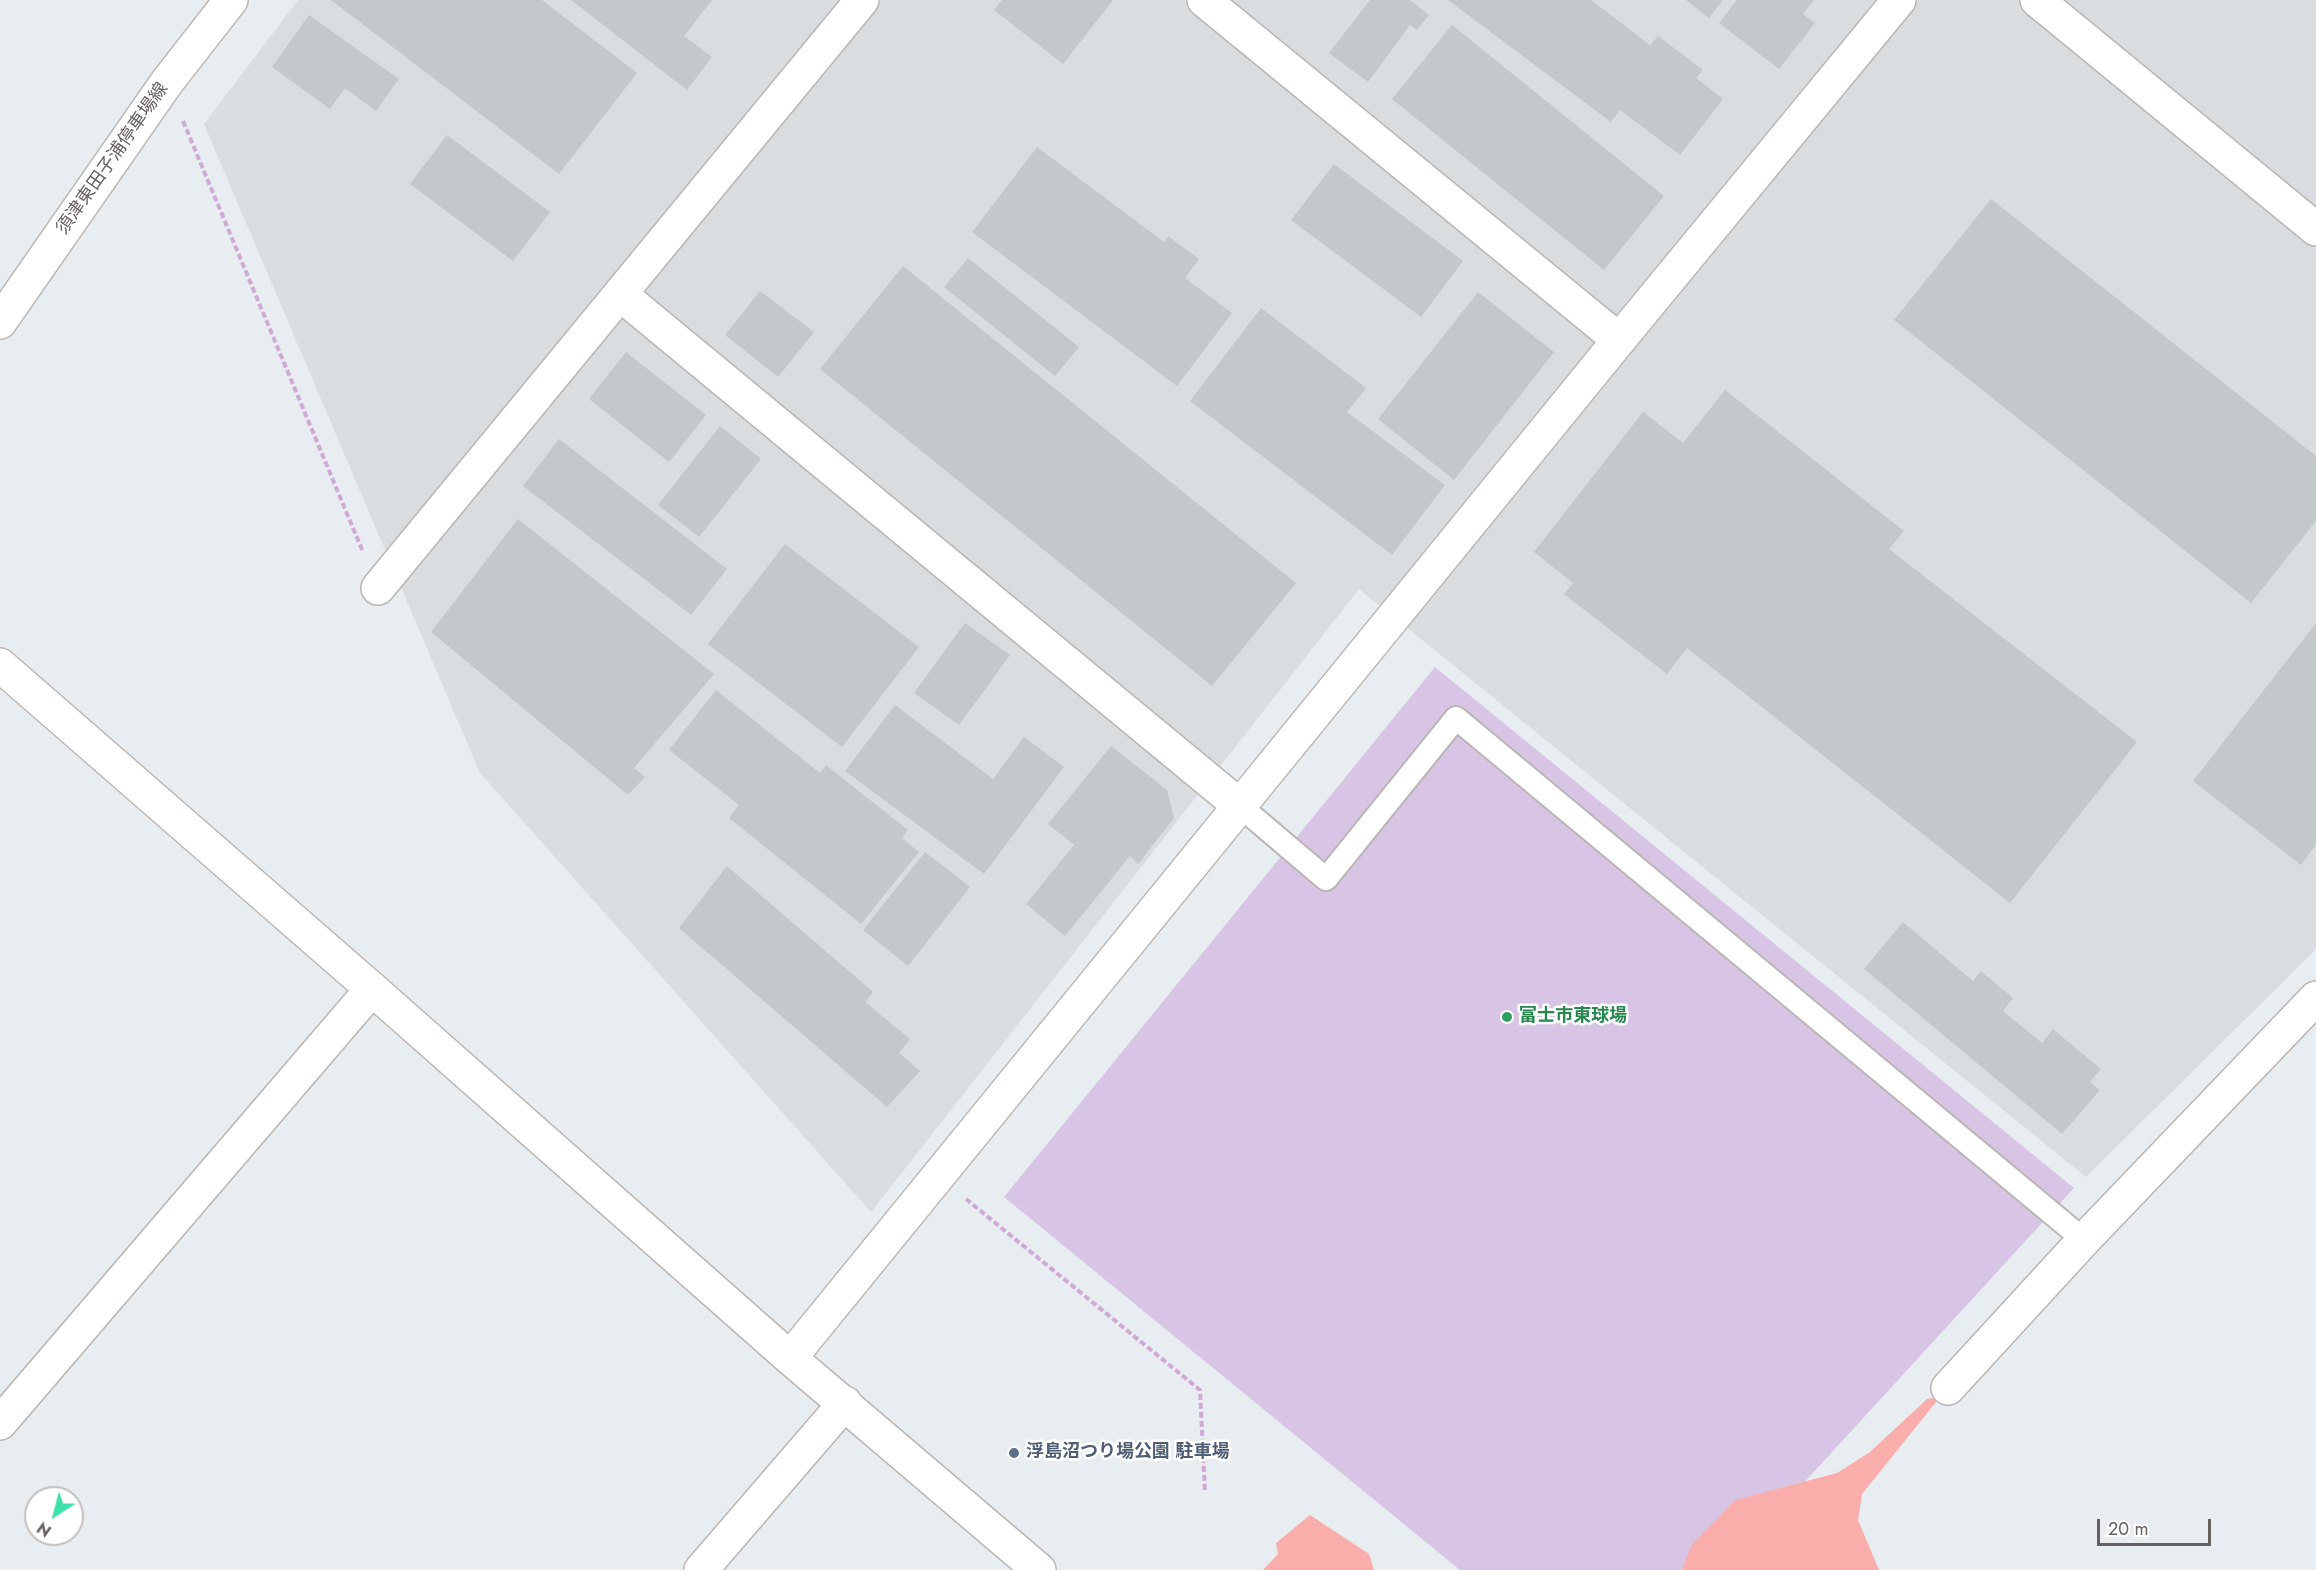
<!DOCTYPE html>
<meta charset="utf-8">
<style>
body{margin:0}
#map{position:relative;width:2316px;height:1570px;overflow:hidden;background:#e7edf0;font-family:Jost,sans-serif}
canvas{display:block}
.north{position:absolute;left:24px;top:1486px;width:60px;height:60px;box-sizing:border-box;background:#fff;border:2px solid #c2bfbf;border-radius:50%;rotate:216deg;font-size:16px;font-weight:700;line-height:24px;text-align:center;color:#66605e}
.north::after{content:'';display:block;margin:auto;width:21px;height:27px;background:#3de0a9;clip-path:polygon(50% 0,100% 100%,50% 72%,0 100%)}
.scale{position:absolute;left:2097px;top:1519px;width:114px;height:27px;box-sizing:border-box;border:3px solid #66605e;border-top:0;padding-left:8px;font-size:18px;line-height:21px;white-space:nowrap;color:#66605e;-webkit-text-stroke:4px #fff;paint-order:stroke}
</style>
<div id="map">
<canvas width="2316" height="1570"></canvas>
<div class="north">N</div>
<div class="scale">20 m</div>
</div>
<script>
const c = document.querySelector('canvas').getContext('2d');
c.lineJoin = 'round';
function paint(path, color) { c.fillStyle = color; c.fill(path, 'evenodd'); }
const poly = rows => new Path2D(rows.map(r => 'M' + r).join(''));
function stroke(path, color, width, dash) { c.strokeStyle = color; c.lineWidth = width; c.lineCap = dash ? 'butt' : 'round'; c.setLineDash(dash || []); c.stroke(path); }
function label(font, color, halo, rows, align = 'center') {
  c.font = font + ' Jost,"Noto Sans JP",sans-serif'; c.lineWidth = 5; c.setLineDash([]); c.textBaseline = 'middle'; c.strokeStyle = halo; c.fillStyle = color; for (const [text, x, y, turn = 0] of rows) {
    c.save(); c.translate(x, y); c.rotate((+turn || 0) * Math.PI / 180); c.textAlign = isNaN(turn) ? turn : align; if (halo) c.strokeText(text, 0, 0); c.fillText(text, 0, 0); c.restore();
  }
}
const industrial = poly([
 [298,0,2316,0,2316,949,2086,1177,1359,589,871,1212,480,773,204,124]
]);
const green = poly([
 [1435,667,2074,1188,1724,1570,1460,1570,1004,1197]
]);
const water = poly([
 [1940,1397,1862,1494,1858,1520,1879,1570,1682,1570,1691,1546,1735,1500,1837,1473,1870,1452,1927,1399],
 [1310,1515,1369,1554,1374,1570,1263,1570,1278,1554,1276,1543]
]);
const building = poly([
 [331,0,542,0,637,73,559,174],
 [571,0,712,0,684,36,712,57,687,90],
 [1002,0,1113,0,1063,64,994,10],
 [1370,0,1410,0,1429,15,1417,30,1410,25,1368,82,1329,53],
 [1448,0,1591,0,1650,45,1658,36,1703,70,1696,78,1723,99,1680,155,1620,110,1611,122],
 [1686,0,1723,0,1709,18],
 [1737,0,1814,0,1803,14,1815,23,1779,69,1719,23],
 [309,15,399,79,376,111,345,88,330,109,272,67],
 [1452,25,1664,196,1604,270,1392,99],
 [447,135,550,212,513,261,410,184],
 [1037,147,1164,242,1168,236,1199,259,1185,278,1232,313,1177,386,972,232],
 [1334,164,1463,261,1421,317,1291,220],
 [1991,199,2316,456,2316,521,2251,603,1894,320],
 [968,258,1079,347,1055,376,944,287],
 [903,266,1296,583,1212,686,820,369],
 [760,291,814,332,778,377,725,335],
 [1478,292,1554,352,1454,480,1378,419],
 [1261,308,1366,388,1347,412,1445,485,1392,555,1190,401],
 [626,352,706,415,669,462,589,399],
 [1725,390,1904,531,1889,549,2137,742,2010,903,1687,648,1667,674,1564,594,1573,583,1534,552,1643,412,1683,443],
 [720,426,761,459,699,537,658,505],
 [559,439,727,569,691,615,523,486],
 [518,519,714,674,634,768,645,777,628,795,431,632],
 [785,544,919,647,842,747,708,644],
 [965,623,1010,655,959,725,914,693],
 [2316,623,2316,845,2301,865,2193,781],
 [716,690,820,773,826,765,908,830,902,838,919,852,861,924,729,818,739,805,669,750],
 [895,705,993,779,1024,737,1064,767,984,874,845,771],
 [1111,746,1167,790,1174,818,1138,864,1130,856,1065,936,1026,904,1074,845,1048,824],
 [925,852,970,887,908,966,863,930],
 [727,866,873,992,865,1002,910,1039,899,1053,920,1071,887,1107,679,928],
 [1903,922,1973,981,1981,971,2013,998,2003,1011,2042,1043,2053,1029,2101,1069,2090,1082,2100,1090,2062,1134,1864,969]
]);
const path = poly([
 [183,121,363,552],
 [966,1199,1200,1390,1205,1492]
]);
const lane = poly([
 [1240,806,1326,879,1456,718,2084,1240]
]);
const street = poly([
 [1204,0,1619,340],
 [620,294,1240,806],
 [378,588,862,0],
 [1948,1388,2084,1240,2316,998],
 [0,1423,372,989],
 [701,1570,845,1403]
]);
const secondary = poly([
 [2037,0,2316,229],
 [0,322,167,82,231,0],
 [0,665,372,989,790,1358,1039,1570],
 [790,1358,1619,340,1899,0]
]);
const markers = [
 [1507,1017,6,"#2e9e5b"],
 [1014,1453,6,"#5c6f8a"]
];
const streetNames = [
 ["須津東田子浦停車場線",113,159,-55]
];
const leisureNames = [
 ["富士市東球場",1519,1017]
];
const serviceNames = [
 ["浮島沼つり場公園 駐車場",1026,1453]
];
paint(industrial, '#d9dddf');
paint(green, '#d8c5e5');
paint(water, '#faaeac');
paint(building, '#c3c9cb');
stroke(lane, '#bbb5b4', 26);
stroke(street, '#bbb5b4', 36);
stroke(secondary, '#bbb5b3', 36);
stroke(path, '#d0a9d7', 4, [6, 3]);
stroke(lane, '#fff', 22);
stroke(street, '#fff', 33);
stroke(secondary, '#fff', 33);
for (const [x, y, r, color] of markers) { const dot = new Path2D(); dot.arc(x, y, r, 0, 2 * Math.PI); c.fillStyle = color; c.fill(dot); stroke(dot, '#fff', 2); }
label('18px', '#66605e', '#fff', streetNames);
label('bold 18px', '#27864d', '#fff', leisureNames, 'left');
label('bold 18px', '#4e5e75', '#fff', serviceNames, 'left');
</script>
